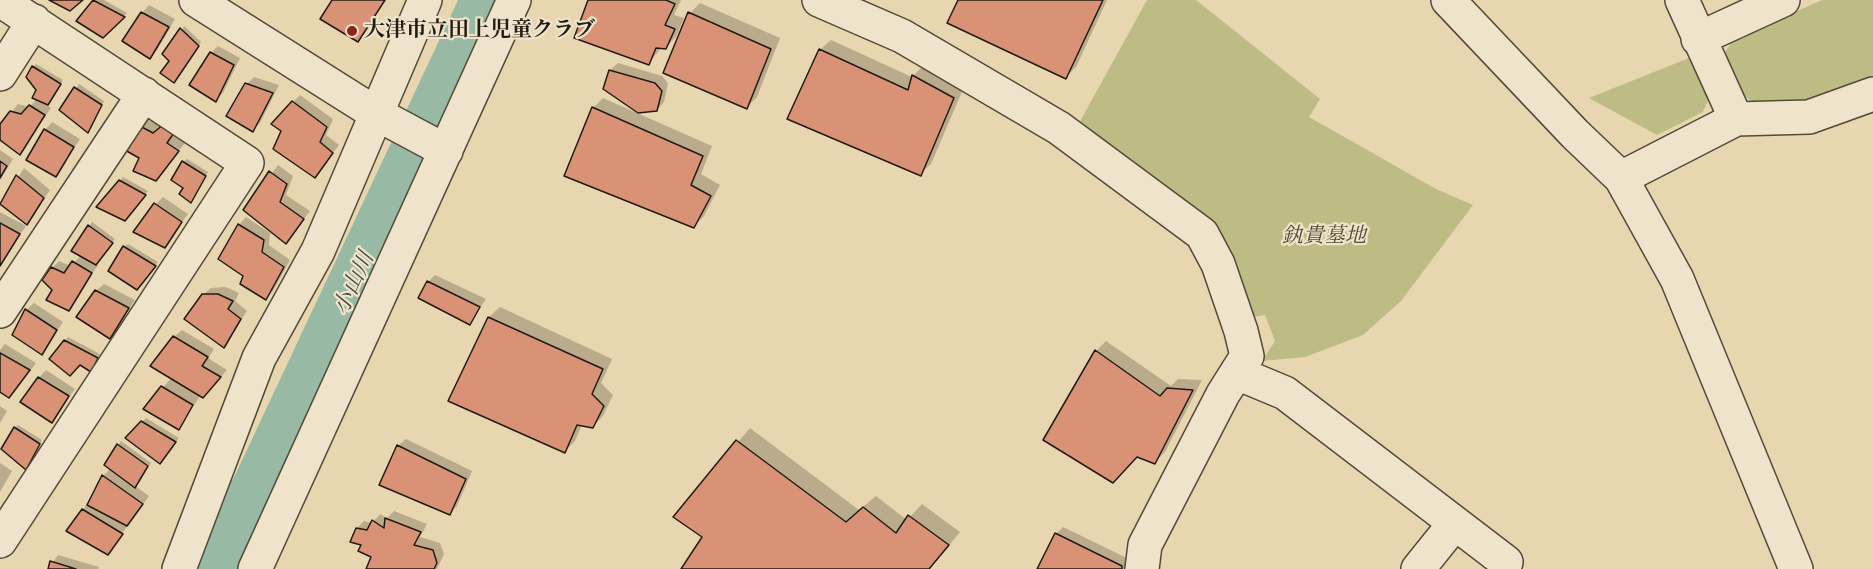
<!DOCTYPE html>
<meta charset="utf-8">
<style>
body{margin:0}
canvas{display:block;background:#e7d6af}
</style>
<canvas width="1873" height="569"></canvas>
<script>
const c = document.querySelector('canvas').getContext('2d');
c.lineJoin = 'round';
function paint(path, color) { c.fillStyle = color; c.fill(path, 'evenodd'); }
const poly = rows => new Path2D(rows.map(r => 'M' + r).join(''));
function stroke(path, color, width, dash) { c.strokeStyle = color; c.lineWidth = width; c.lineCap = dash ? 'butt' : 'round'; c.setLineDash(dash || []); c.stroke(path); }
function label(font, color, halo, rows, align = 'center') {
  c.font = font + ' Cardo,"Noto Serif JP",serif'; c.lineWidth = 4.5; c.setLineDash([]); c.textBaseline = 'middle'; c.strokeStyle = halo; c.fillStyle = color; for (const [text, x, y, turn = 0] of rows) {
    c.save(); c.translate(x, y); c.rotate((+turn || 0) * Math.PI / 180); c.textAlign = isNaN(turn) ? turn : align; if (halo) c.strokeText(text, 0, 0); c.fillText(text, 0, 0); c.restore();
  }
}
const green = poly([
 [1147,0,1196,0,1320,99,1309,117,1436,189,1473,205,1401,301,1363,335,1305,357,1262,361,1275,341,1265,315,1252,317,1211,237,1073,134],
 [1822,0,1873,0,1873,76,1822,99,1761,107,1741,94,1724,54,1733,40],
 [1694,56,1712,92,1703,112,1657,135,1589,98]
]);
const shadow = poly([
 [94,0,104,0,127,13,103,36,78,21],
 [333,0,386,0,358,41],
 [590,0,681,0,674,15,684,18,676,37,666,47,662,47,649,63],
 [960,0,1107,0,1076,67,1066,77],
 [700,3,780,38,757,97,746,108,690,13],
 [149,5,175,19,157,50,150,57,142,13],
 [184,26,201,42,177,78,171,61],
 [831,40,912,77,923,66,964,87,931,164,920,174,820,50],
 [218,46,240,58,223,93,216,100,211,53],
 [618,63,662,76,668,83,664,102,657,110,610,70],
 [36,64,63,80,47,105,51,108,20,153,0,138,0,127,18,104,29,107,37,99,33,67],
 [254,77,279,85,260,123,253,130,247,84],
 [79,84,104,101,88,131,61,110],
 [300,95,333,119,326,135,339,145,315,176,293,102],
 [603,98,712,146,701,174,720,185,704,216,693,227,593,108],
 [148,120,161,126,182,123,173,135,185,143,156,179,141,158,141,127],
 [52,122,80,139,56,175,45,130],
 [0,150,13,159,0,180],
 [187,159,208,172,191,201,185,188,183,162],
 [278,165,293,176,286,195,310,211,286,242,245,210],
 [24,168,50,190,27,223,2,203],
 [123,177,148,191,128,216,120,181],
 [163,197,188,214,164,246,156,204],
 [0,212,26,226,0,264],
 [246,217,270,233,269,245,290,260,273,291,266,298,244,275,239,225],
 [92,222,115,239,96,264,98,265,68,310,53,290,52,268,59,261,71,266,81,255,73,250],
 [128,244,158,262,140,284,124,247],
 [435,275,486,299,470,323,428,282],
 [104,284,135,300,110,337,96,291],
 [226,287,239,293,235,301,247,311,224,346,203,295,211,288],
 [34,303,63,322,42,354,26,310],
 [500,307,612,359,601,383,613,395,603,416,592,427,582,425,575,441,565,451,450,401,489,317],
 [182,330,214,349,208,358,227,370,210,389,201,395,178,428,145,409,172,377,174,337],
 [68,337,100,354,91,370,65,341],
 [1106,341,1171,386,1178,379,1202,380,1165,452,1155,462,1096,351],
 [5,344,36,363,16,389,0,390,0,350],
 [46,370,75,389,52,421,39,378],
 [0,406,7,411,0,423],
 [146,418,179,438,163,458,128,438],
 [18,425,42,440,26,468,15,428],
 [750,428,859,510,876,496,907,520,922,504,960,532,930,569,683,569,704,537,675,516],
 [406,439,472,471,457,506,449,514,398,446],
 [121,441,151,463,135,486,149,496,108,553,83,510,103,476,111,468,106,465],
 [0,463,12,471,0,492],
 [394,511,427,524,420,537,440,543,444,554,437,569,370,569,373,556,357,528,364,521,372,523,380,514,387,518],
 [1063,527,1129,559,1127,569,1038,569,1056,534],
 [58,555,99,567,98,569,49,569]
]);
const river = poly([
 [226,569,232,536,261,486,489,0]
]);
const building = poly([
 [49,0,83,0,70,11,49,0],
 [93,0,125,17,103,38,76,21,93,0],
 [332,0,385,0,358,42,320,19,332,0],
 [588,0,666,0,675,4,665,25,675,29,666,49,656,48,649,65,574,38,588,0],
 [958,0,1103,0,1066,79,947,23,958,0],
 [141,12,169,27,150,59,122,41,141,12],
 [688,12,771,49,747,109,663,73,688,12],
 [180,28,199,46,174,83,160,73,169,61,162,54,180,28],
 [819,49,908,90,912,75,954,98,921,176,787,119,819,49],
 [210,52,234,65,216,102,189,85,210,52],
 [32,66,61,84,48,105,32,98,36,90,26,77,32,66],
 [609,70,655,83,662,91,657,111,638,113,603,89,609,70],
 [245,83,273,93,253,132,226,116,245,83],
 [74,87,102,105,88,133,59,110,74,87],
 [292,101,327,127,320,142,333,153,315,178,273,149,281,131,271,124,292,101],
 [29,105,45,115,20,155,0,140,0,124,10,111,21,114,29,105],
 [592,107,703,156,691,185,711,196,694,228,564,176,592,107],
 [164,124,176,130,167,143,179,151,156,181,133,171,139,158,123,149,140,126,153,133,164,124],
 [44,129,74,147,56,177,26,160,44,129],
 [0,161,7,166,0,178,0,161],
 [182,161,206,176,191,203,179,194,183,188,171,180,182,161],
 [269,171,287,184,280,202,304,219,286,244,243,210,269,171],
 [16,175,44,198,27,225,0,204,16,175],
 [119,180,146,195,125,221,96,207,119,180],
 [154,203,182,222,165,248,133,232,154,203],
 [0,223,20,234,0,266,0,223],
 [238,224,264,240,262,252,284,267,266,300,240,284,243,276,218,259,238,224],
 [88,225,113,243,96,265,71,251,88,225],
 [123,246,156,266,137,290,108,271,123,246],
 [72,261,92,273,69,311,46,300,52,290,42,280,51,267,64,273,72,261],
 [427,281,480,307,470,325,418,298,427,281],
 [95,290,129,308,110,339,76,317,95,290],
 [202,294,218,294,233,301,228,309,241,319,224,348,184,319,202,294],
 [25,309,57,330,42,355,12,335,25,309],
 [488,317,603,369,592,394,604,406,593,428,577,425,565,453,448,401,488,317],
 [173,336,208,357,202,366,221,377,203,398,150,366,173,336],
 [64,340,98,358,91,372,80,365,70,376,49,359,64,340],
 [1095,350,1160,396,1167,388,1193,390,1155,464,1137,457,1113,483,1043,440,1095,350],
 [0,353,30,370,9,398,0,392,0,353],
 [38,377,69,396,52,423,20,402,38,377],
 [161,386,193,405,179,430,143,409,161,386],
 [141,421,176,442,160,464,125,438,141,421],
 [14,427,40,444,26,470,1,449,14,427],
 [736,440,846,522,863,507,896,533,908,515,949,545,929,569,681,569,702,537,673,517,736,440],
 [117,444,148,466,135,488,104,465,117,444],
 [397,445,466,479,450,515,379,485,397,445],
 [102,475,143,504,127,526,87,505,102,475],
 [82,509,123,534,108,555,66,531,82,509],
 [385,518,421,532,414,545,433,550,437,563,434,569,366,569,371,557,358,551,361,545,350,542,356,528,367,530,372,520,384,528,385,518],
 [1055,533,1122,566,1122,569,1037,569,1055,533],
 [50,561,76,569,48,569,50,561]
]);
const minor = poly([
 [0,0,247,163,0,541],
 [196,0,375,113,446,151],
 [819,0,902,36,1059,128,1202,234,1218,264,1241,331,1247,356,1223,394,1145,545,1142,569],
 [1682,0,1736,119],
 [1698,39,1783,0],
 [0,74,34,21],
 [0,311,144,94],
 [1237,373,1285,393,1506,562],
 [179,569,259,358,318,251,425,0],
 [255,569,514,0],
 [1418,569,1455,523]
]);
const tertiary = poly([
 [1448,0,1575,134,1621,178,1677,279,1796,569],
 [1621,178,1736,119,1809,117,1873,94]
]);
const markers = [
 [352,31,6,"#8f2418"]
];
const poiNames = [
 ["大津市立田上児童クラブ",364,31]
];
const parkNames = [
 ["釻貴墓地",1324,237]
];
const waterNames = [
 ["小山川",355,284,-65]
];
paint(green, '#bdbc85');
paint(shadow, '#0003');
stroke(river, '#98baa5', 56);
paint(building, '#da9276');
stroke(building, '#221b11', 1.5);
stroke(minor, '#534a38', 36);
stroke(tertiary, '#534a38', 36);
stroke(minor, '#efe4cb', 33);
stroke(tertiary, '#efe4cb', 33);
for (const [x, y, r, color] of markers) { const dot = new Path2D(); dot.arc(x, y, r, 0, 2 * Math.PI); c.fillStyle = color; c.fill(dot); stroke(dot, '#efe4cb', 2); }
label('bold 21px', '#221b11', '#efe4cb', poiNames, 'left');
label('italic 21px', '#504b34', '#efe4cb', parkNames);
label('italic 22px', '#454b3d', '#efe4cb', waterNames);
</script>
